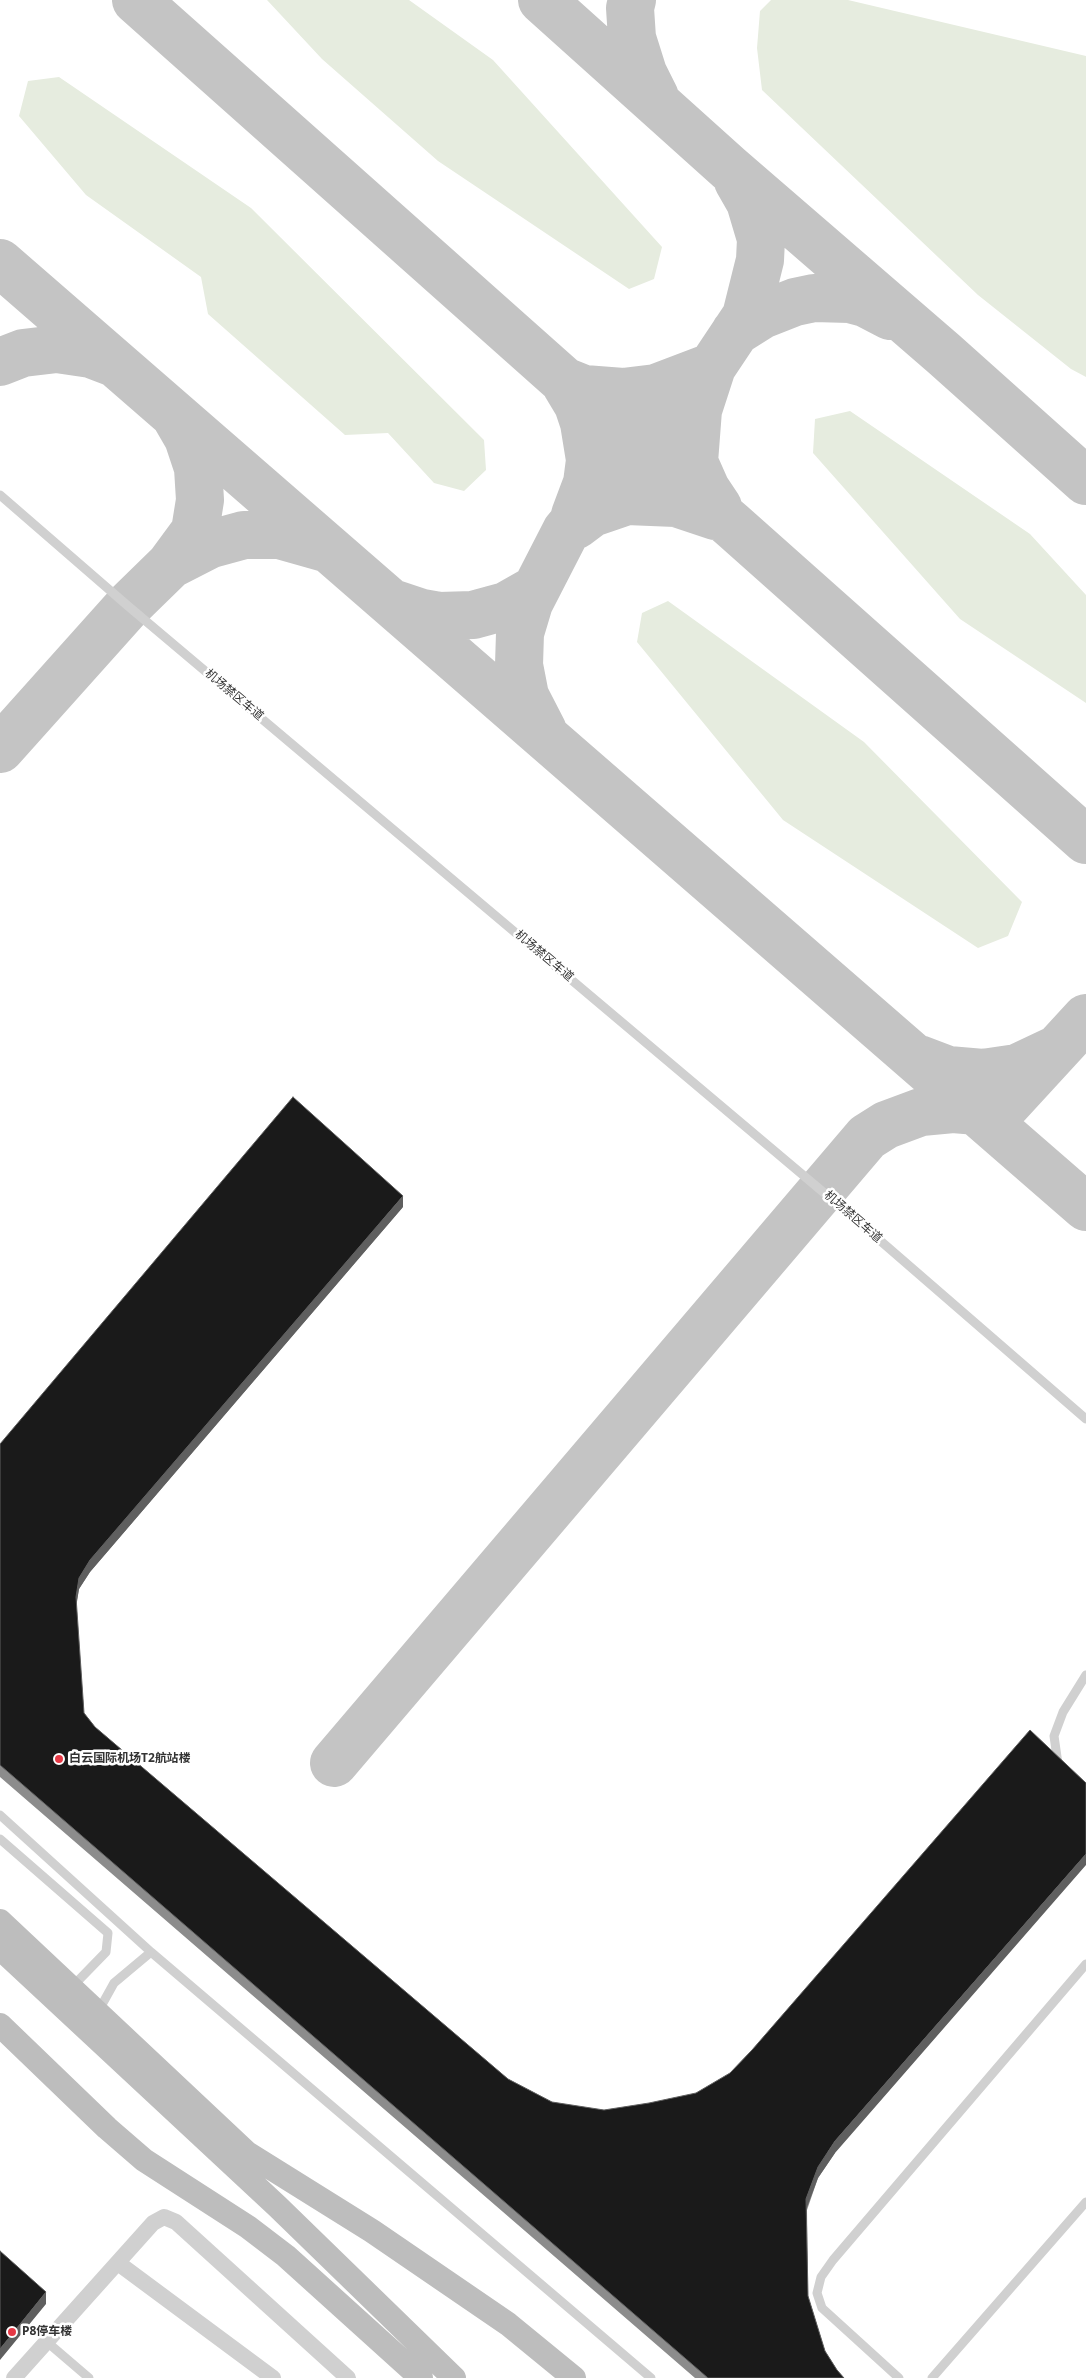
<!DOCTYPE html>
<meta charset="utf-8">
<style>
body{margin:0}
canvas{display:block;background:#fff}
</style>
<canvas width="1086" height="2378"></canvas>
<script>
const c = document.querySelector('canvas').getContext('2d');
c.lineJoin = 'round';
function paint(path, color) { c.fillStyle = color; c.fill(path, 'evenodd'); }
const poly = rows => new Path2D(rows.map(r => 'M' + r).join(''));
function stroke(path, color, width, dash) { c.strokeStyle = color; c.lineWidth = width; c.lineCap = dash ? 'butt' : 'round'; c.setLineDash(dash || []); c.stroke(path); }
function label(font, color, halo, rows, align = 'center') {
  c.font = font + ' "Noto Sans","Noto Sans SC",sans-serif'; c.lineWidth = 5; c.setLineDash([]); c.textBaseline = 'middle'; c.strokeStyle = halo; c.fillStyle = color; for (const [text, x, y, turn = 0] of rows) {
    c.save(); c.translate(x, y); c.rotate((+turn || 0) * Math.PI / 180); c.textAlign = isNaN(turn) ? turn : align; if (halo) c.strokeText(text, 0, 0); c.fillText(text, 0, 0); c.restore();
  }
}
const green = poly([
 [267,0,409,0,493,60,662,247,654,279,629,289,438,161,322,59],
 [771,0,848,0,1086,56,1086,377,1071,369,978,295,762,90,757,48,760,11],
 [59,77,251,208,484,440,486,470,464,491,434,483,388,433,345,435,208,314,201,277,86,195,19,116,28,81],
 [850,411,1030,534,1086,595,1086,703,960,619,813,453,815,419],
 [668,601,864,742,1022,902,1008,936,978,948,783,820,637,642,642,613]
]);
const taxiway = poly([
 [136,0,563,380,732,525,1086,840],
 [542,0,729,168,944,354,1086,481],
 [632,0,630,8,632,38,643,73,655,97],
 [0,263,1086,1207],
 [735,332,762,315,795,302,814,298,850,299,865,303,890,316],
 [0,362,23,353,57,349,91,354,112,362],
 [711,370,698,410,694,462,706,489,718,507],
 [564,381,584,389,623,392,656,388,706,369],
 [566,385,578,405,584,423,590,460,587,483,575,515],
 [576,525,592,513,627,501,676,503,715,516],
 [170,565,211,544,244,535,279,535,325,548],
 [395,604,422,613,439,616,473,615,506,606,536,589],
 [543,731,525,696,519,665,520,633,529,603,566,531,639,444,714,364,746,316,760,260,761,239,750,202,738,181],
 [0,749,128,606,170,565,195,531,200,500,198,468,188,438,177,419],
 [919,1059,948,1070,983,1073,1017,1068,1053,1051],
 [334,1763,867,1137,886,1125,921,1112,953,1109,990,1112,998,1109,1007,1104,1086,1018]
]);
const lane = poly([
 [0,495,128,606,861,1224,1086,1419],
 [1058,1764,1054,1736,1063,1712,1086,1675],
 [0,1815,151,1952,651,2378],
 [0,1839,108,1933,106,1952,71,1988],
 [99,2010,114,1983,151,1952],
 [47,2342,89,2378],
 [899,2378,822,2308,817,2293,821,2277,833,2260,1086,1964],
 [932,2378,1086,2202]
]);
const street = poly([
 [118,2263,273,2378],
 [14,2378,153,2223,164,2217,176,2222,348,2378]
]);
const secondary = poly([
 [0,1921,247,2153,372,2231,508,2324,574,2378],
 [0,1948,277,2206,454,2378],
 [0,2025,107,2128,144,2160,248,2227,286,2256,421,2378]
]);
const wall = poly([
 [403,1207,90,1572,79,1589,76,1605,84,1713,95,1727,508,2079,552,2102,835,2153,818,2178,807,2210,808,2296,825,2351,837,2370,844,2378,695,2378,0,1777,0,1444]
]);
const shadedWall = poly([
 [403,1196,403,1207,90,1572,79,1589,76,1608,76,1597,79,1578,90,1560],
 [1086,1854,1086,1865,835,2153,818,2178,806,2210,806,2199,818,2167,835,2141],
 [46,2292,46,2304,0,2360,0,2349]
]);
const building = poly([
 [293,1097,403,1196,90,1560,79,1578,76,1597,84,1713,95,1727,508,2079,552,2102,604,2110,649,2103,696,2093,730,2073,752,2050,1030,1730,1086,1783,1086,1854,835,2141,818,2167,806,2199,808,2296,825,2351,837,2370,844,2378,708,2378,0,1765,0,1444,293,1097],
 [0,2251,46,2292,0,2349,0,2251]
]);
const markers = [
 [59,1759,5,"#e63946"],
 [12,2332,5,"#e63946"]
];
const streetNames = [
 ["机场禁区车道",234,695,40],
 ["机场禁区车道",544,956,40],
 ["机场禁区车道",853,1217,41]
];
const poiNames = [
 ["白云国际机场T2航站楼",69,1759],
 ["P8停车楼",22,2332]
];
paint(green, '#e6ecdf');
stroke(taxiway, '#c4c4c4', 48);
stroke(lane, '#d0d0d0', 9);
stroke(street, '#d0d0d0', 16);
stroke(secondary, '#bdbdbd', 24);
paint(wall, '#8c8c8c');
paint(shadedWall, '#5f5f5f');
paint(building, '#1a1a1a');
stroke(building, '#5f5f5f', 1);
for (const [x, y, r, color] of markers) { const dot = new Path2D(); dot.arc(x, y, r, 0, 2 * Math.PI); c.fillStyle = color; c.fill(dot); stroke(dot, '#fff', 2); }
label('12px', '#333', '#fff', streetNames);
label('bold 12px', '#333', '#fff', poiNames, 'left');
</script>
